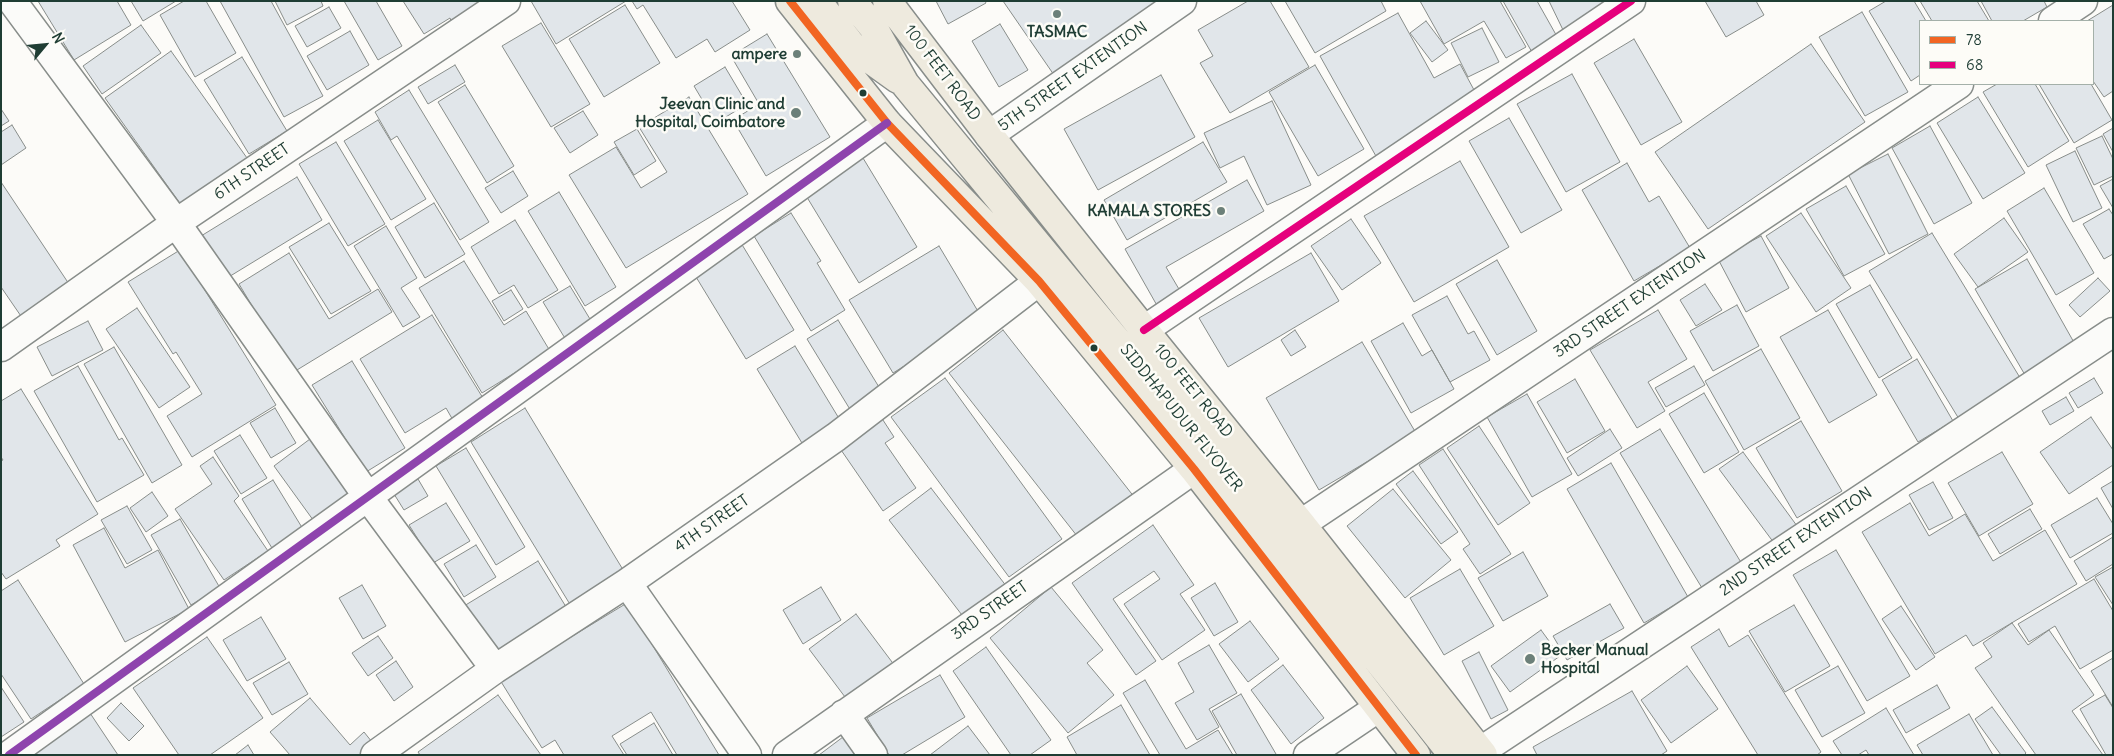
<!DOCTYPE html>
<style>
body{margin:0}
#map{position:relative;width:2114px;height:756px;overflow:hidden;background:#fcfbf8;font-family:Delius,sans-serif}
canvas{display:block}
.frame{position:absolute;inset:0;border:2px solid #1f3d34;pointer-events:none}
.legend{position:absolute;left:1919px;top:20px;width:175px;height:65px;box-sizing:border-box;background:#fdfcf7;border:1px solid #a4b0a9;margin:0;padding:6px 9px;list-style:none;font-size:15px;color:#1f3d34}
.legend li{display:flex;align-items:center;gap:10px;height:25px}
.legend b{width:25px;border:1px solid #a4b0a9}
.north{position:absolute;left:20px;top:20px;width:50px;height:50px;-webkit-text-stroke:4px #fdfcf7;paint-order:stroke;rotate:62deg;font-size:14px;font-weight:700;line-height:20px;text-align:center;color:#1f3d34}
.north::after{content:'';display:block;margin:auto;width:18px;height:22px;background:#1f3d34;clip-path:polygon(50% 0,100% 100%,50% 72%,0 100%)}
</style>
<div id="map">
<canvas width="2114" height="756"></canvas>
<div class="frame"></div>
<ul class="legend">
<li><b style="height:6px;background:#f26522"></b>78</li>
<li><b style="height:6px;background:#e5007d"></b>68</li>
</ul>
<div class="north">N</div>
</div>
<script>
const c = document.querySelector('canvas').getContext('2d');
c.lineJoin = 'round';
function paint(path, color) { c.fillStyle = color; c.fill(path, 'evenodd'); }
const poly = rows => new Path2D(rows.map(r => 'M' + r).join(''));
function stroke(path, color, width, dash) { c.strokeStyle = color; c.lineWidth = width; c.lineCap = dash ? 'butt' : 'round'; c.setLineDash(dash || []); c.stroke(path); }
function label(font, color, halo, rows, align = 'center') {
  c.font = font + ' Delius,sans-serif'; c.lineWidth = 5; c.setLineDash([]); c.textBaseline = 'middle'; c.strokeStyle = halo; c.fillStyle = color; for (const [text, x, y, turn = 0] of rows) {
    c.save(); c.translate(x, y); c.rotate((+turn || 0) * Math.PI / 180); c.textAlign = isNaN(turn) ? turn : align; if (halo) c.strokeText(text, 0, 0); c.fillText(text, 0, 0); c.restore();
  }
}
const building = poly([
 [38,1,117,1,131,25,74,60,38,1],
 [131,1,176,1,143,21,131,1],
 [184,1,206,1,236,53,195,77,160,15,184,1],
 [220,1,271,1,323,96,284,117,220,1],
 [275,1,321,1,323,6,287,25,275,1],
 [344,1,376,1,402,46,378,60,344,1],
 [403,1,481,1,451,21,450,18,424,34,403,1],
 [531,1,626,1,556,44,531,1],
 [632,1,732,1,750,30,715,52,707,39,676,58,643,5,637,9,632,1],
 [936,1,985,1,986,3,948,24,936,1],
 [1003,1,1161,1,1054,75,1003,1],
 [1248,1,1270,1,1309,67,1230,113,1200,63,1213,56,1198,30,1248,1],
 [1285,1,1381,1,1386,11,1315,53,1285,1],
 [1420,1,1500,1,1526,47,1506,58,1484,21,1444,44,1420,1],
 [1503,1,1537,1,1559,40,1533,54,1503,1],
 [1549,1,1614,1,1564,32,1549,1],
 [1705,1,1756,1,1764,15,1726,37,1705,1],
 [1886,1,1914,1,1926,21,1920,21,1920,75,1911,81,1869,11,1886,1],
 [1920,1,1977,1,1989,21,1932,21,1920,1],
 [1981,1,2044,1,2047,7,2023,21,1992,21,1981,1],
 [625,5,660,63,604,97,569,39,625,5],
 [2113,5,2113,91,2104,97,2093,81,2093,21,2087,21,2113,5],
 [329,7,341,28,307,47,295,26,329,7],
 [1862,12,1908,92,1865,116,1819,37,1862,12],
 [1398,13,1434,78,1460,64,1480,101,1377,158,1320,56,1398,13],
 [1426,21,1448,50,1432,62,1410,33,1426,21],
 [541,23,590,104,551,127,502,46,541,23],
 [1000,24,1028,70,999,87,972,41,1000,24],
 [141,25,161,53,102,94,83,66,141,25],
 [1482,28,1499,62,1468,77,1451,43,1482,28],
 [350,31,369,65,327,90,307,56,350,31],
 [767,34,830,137,766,176,733,120,759,104,731,56,767,34],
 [1634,39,1682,122,1641,145,1594,63,1634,39],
 [1811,44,1865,122,1708,229,1655,152,1811,44],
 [171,51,252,165,186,212,105,98,171,51],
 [242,57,287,131,249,154,204,80,242,57],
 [455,65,465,82,428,104,418,87,455,65],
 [1315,65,1364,149,1318,176,1269,92,1315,65],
 [725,67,747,104,716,123,694,86,725,67],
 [1572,74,1620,162,1566,192,1517,104,1572,74],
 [1161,75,1195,137,1098,190,1064,129,1161,75],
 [1997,84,2035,84,2069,141,2028,167,1983,92,1997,84],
 [2039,84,2091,84,2112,120,2074,143,2039,84],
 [465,85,514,166,487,183,438,102,465,85],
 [409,90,489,222,460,240,397,136,391,140,375,112,409,90],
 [689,97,748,194,626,268,569,175,616,147,641,188,667,172,639,127,689,97],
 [1978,97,2025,173,1983,199,1937,123,1978,97],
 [1272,101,1311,185,1267,205,1244,156,1220,168,1204,133,1272,101],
 [1,109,9,121,1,126,1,109],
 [583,111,598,135,570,153,554,128,583,111],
 [1509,118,1562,210,1521,233,1469,141,1509,118],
 [378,120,426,199,391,220,344,141,378,120],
 [12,125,26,148,1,165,1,132,12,125],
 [1930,126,1972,203,1934,224,1892,148,1930,126],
 [2113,128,2113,152,2103,134,2113,128],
 [637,129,656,161,634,175,614,142,637,129],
 [2102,136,2113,159,2113,176,2094,185,2076,148,2102,136],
 [336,142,385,224,348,246,299,164,336,142],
 [1203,142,1227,182,1127,240,1104,200,1203,142],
 [2075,151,2102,208,2073,222,2046,165,2075,151],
 [1888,154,1928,234,1889,254,1848,174,1888,154],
 [863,158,917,247,859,283,805,194,863,158],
 [1460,161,1509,247,1414,302,1364,216,1460,161],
 [1627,163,1649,202,1659,196,1690,248,1634,281,1582,190,1627,163],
 [513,171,528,196,501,213,485,188,513,171],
 [297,177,322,220,227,278,201,236,297,177],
 [2113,179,2113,208,2100,186,2113,179],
 [1247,180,1264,211,1166,267,1183,296,1159,309,1125,249,1247,180],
 [1,182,73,290,25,322,1,287,1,182],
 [1846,186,1885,254,1844,276,1806,209,1846,186],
 [2044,188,2094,273,2056,295,2007,211,2044,188],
 [559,192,616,287,585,306,528,211,559,192],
 [434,203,465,254,425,278,395,227,434,203],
 [2109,209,2113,215,2113,254,2104,259,2083,224,2109,209],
 [791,213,821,261,817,263,845,310,811,331,754,236,791,213],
 [1801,213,1851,288,1816,312,1766,236,1801,213],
 [2004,218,2028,252,1978,287,1954,254,2004,218],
 [1351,219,1381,263,1342,290,1311,246,1351,219],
 [515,220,558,290,528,308,514,285,499,294,471,247,515,220],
 [329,223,371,291,331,314,289,247,329,223],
 [386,226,417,278,401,288,420,317,403,327,354,246,386,226],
 [1932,233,2022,381,1959,419,1869,271,1932,233],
 [1761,236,1789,288,1746,312,1718,259,1761,236],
 [741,243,794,330,746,359,693,272,741,243],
 [939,246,982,318,893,373,849,300,939,246],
 [180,250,276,405,192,457,167,416,202,394,176,352,173,354,128,282,180,250],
 [289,253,329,319,378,289,392,312,292,373,239,284,289,253],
 [1311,253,1339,301,1228,367,1199,318,1311,253],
 [2027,259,2076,346,2025,375,1975,289,2027,259],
 [1497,260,1537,331,1497,355,1456,284,1497,260],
 [464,261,504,325,526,311,550,351,482,393,419,288,464,261],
 [2098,278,2110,291,2080,317,2069,305,2098,278],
 [1705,284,1722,310,1696,326,1680,300,1705,284],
 [1870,285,1912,358,1879,378,1836,304,1870,285],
 [570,286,593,324,566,340,543,302,570,286],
 [511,290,523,309,504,321,492,301,511,290],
 [1447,296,1468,334,1474,331,1490,360,1450,382,1412,315,1447,296],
 [1737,305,1759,346,1713,371,1690,331,1737,305],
 [137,308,190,387,159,408,106,329,137,308],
 [1658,310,1687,359,1648,382,1665,411,1637,428,1590,350,1658,310],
 [1828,310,1877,395,1829,423,1780,337,1828,310],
 [432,315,486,403,454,422,446,408,405,433,360,359,432,315],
 [838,320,882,392,851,411,807,339,838,320],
 [88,321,103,350,52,376,37,347,88,321],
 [1403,323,1422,356,1432,350,1454,389,1411,413,1371,341,1403,323],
 [1003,330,1135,498,1081,541,949,373,1003,330],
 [1295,330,1306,347,1291,356,1281,340,1295,330],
 [1362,342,1416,433,1319,490,1266,398,1362,342],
 [795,346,843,425,805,448,757,369,795,346],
 [114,347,182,465,152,483,84,364,114,347],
 [1761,349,1800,418,1744,450,1705,381,1761,349],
 [1917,359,1953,421,1918,442,1882,380,1917,359],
 [352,361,405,448,366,472,312,385,352,361],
 [78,366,119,440,122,438,144,475,97,502,34,391,78,366],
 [1694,366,1705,385,1666,407,1655,388,1694,366],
 [945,378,1062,539,1009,577,891,417,945,378],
 [2094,378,2103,393,2078,408,2069,393,2094,378],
 [1575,379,1605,431,1567,453,1537,402,1575,379],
 [21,389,98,514,56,540,60,546,6,579,1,572,1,461,3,460,1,457,1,401,21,389],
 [1704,393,1739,452,1704,473,1669,414,1704,393],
 [1527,394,1572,474,1532,497,1487,417,1527,394],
 [2066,397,2074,411,2050,425,2042,411,2066,397],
 [275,408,296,443,271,458,250,423,275,408],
 [525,408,625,573,571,606,471,442,525,408],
 [881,417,894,437,885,443,916,488,883,511,839,447,881,417],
 [2091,417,2113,450,2113,465,2069,494,2040,452,2091,417],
 [1801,421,1842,491,1797,518,1756,448,1801,421],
 [1479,426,1530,503,1498,525,1447,448,1479,426],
 [1610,429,1622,448,1578,476,1567,458,1610,429],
 [1660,429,1742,564,1702,588,1620,453,1660,429],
 [240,435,267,478,241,494,214,451,240,435],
 [310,439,353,496,316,524,274,466,310,439],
 [466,448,525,547,496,565,436,466,466,448],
 [1443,449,1511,554,1480,574,1463,549,1470,544,1419,465,1443,449],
 [1743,452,1800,530,1777,547,1719,469,1743,452],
 [2002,452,2033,504,1979,536,1948,483,2002,452],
 [213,457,239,496,234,501,268,551,224,580,175,509,212,484,200,466,213,457],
 [1611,463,1688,597,1644,623,1567,489,1611,463],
 [1413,471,1458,532,1441,544,1396,484,1413,471],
 [418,479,428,496,404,510,394,494,418,479],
 [273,480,306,534,275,553,242,499,273,480],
 [2113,481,2113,509,2101,488,2113,481],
 [1933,482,1953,518,1929,530,1909,495,1933,482],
 [931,488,1007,587,965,619,889,520,931,488],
 [1393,489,1451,560,1405,598,1347,526,1393,489],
 [152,492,168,516,146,532,130,508,152,492],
 [2097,498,2113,524,2113,533,2070,558,2051,525,2097,498],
 [446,503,470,541,433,563,409,525,446,503],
 [1910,503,1929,536,1965,514,1993,561,2045,530,2077,584,1973,646,1966,635,1935,654,1862,532,1910,503],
 [127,506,152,550,127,564,101,520,127,506],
 [2030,509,2042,529,2000,554,1988,534,2030,509],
 [180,519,220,588,191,605,151,535,180,519],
 [1153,525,1194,585,1180,594,1205,630,1162,660,1124,604,1160,579,1154,571,1113,599,1156,661,1136,675,1072,583,1153,525],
 [104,528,125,568,158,550,189,609,125,642,73,545,104,528],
 [2113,537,2113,564,2086,581,2074,561,2113,537],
 [476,545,496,577,464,597,444,564,476,545],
 [1836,550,1910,676,1867,701,1793,575,1836,550],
 [1523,552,1548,596,1503,621,1478,578,1523,552],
 [538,561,571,615,497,660,464,606,538,561],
 [2113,567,2113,605,2095,577,2113,567],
 [1460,569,1494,626,1444,655,1410,598,1460,569],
 [2094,579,2113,611,2113,650,2080,669,2055,626,2029,642,2018,624,2094,579],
 [18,580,84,684,31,719,1,674,1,591,18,580],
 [1215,583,1238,622,1214,636,1191,598,1215,583],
 [362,585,386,626,363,639,339,598,362,585],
 [821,587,841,620,803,644,783,610,821,587],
 [1051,587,1103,650,1087,663,1114,695,1068,733,990,638,1051,587],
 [627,603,719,755,677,755,651,712,612,736,624,755,564,755,555,740,542,748,500,680,627,603],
 [1610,604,1624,628,1567,660,1553,636,1610,604],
 [1794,605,1830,666,1785,692,1749,631,1794,605],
 [1901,606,1935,657,1916,670,1882,619,1901,606],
 [856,614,895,666,848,701,809,649,856,614],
 [261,617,286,659,247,681,223,640,261,617],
 [1250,621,1279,659,1248,682,1219,644,1250,621],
 [2012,623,2028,645,2049,630,2094,695,2072,711,2103,755,2036,755,1975,668,1992,657,1983,643,2012,623],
 [1719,629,1729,647,1748,635,1821,752,1817,755,1758,755,1691,647,1719,629],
 [1541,630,1560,656,1510,692,1491,666,1541,630],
 [378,636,393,658,368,676,352,653,378,636],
 [207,637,263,718,210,755,179,755,133,688,207,637],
 [1209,645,1237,693,1209,709,1219,727,1197,740,1175,703,1194,692,1178,663,1209,645],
 [986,647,1051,740,1030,755,1011,755,953,671,986,647],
 [1479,652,1508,710,1491,719,1462,661,1479,652],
 [2113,658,2113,707,2091,671,2113,658],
 [396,661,413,687,394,701,376,675,396,661],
 [289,662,308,694,272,715,253,683,289,662],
 [1283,665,1324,718,1291,744,1251,690,1283,665],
 [1687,666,1718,709,1671,743,1641,700,1687,666],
 [1838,666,1865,713,1822,737,1795,690,1838,666],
 [940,675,965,717,902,755,889,755,867,718,940,675],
 [1145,680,1186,749,1218,730,1233,755,1160,755,1123,693,1145,680],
 [1937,685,1950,708,1906,733,1893,710,1937,685],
 [1,687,24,722,1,737,1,687],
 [1632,691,1667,751,1661,755,1537,755,1533,747,1632,691],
 [1241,694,1276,754,1275,755,1237,755,1212,711,1241,694],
 [498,695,541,755,420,755,418,752,498,695],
 [2105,695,2113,708,2113,755,2106,755,2080,709,2105,695],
 [310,698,350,745,364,732,376,747,367,755,290,755,270,732,310,698],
 [121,703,144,726,129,741,107,718,121,703],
 [1121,705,1150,755,1077,755,1067,737,1121,705],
 [1992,707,2026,753,2024,755,2001,755,1975,719,1992,707],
 [1886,708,1914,755,1869,755,1866,750,1858,755,1842,755,1833,741,1886,708],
 [90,713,118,755,27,755,90,713],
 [1969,714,1993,755,1923,755,1917,745,1969,714],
 [654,723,673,755,627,755,620,744,654,723],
 [968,726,990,755,930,755,968,726],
 [843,737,855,755,819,755,843,737],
 [248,745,254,755,235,755,248,745]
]);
const minor = poly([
 [12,1,176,223,368,497,495,669],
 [2053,21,2083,1],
 [989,135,1182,1],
 [1144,330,1631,1],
 [1,347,176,223,506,1],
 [1301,524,1959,84],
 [627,583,747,755],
 [844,714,873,755],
 [9,755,887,123],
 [375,755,495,669,627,583,836,437,1039,281],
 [787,755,1194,469],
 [1308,755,1378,708],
 [1475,755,2113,332]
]);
const primary = poly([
 [790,1,887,123,1039,281,1194,469,1416,755],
 [817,1,852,46,898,79],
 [852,1,873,27,905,84,1327,596,1453,755],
 [887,1,989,135,1144,330,1301,524,1483,755]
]);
const bus1 = poly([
 [790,1,887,123,1039,281,1194,469,1416,755]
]);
const bus2 = poly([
 [1144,330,1631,1]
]);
const bus3 = poly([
 [9,755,887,123]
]);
const markers = [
 [1057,14,5,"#6c8079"],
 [797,54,5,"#6c8079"],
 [863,93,4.5,"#1f3d34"],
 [796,113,6,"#6c8079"],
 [1221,211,5,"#6c8079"],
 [1094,348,4.5,"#1f3d34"],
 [1530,659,6,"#6c8079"]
];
const poiNames = [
 ["TASMAC",1057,32,"center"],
 ["ampere",787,54],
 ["Jeevan Clinic and",785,104],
 ["Hospital, Coimbatore",785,122],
 ["KAMALA STORES",1211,211],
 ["Becker Manual",1541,650,"left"],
 ["Hospital",1541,668,"left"]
];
const streetNames = [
 ["100 FEET ROAD",942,73,53],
 ["5TH STREET EXTENTION",1073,77,-35],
 ["6TH STREET",252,172,-34],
 ["3RD STREET EXTENTION",1630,304,-34],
 ["100 FEET ROAD",1193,391,51],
 ["SIDDHAPUDUR FLYOVER",1181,418,51],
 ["4TH STREET",712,524,-35],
 ["2ND STREET EXTENTION",1796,542,-34],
 ["3RD STREET",990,611,-35]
];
paint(building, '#e1e6ea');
stroke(building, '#888d8a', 1);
stroke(minor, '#888d8a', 31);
stroke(primary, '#888d8a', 31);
stroke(minor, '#fbfbf9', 28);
stroke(primary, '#eeeade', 28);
stroke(bus1, '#f26522', 8);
stroke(bus2, '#e5007d', 8);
stroke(bus3, '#8e44ad', 8);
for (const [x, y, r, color] of markers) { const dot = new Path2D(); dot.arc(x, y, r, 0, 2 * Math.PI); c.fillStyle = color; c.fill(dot); stroke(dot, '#fdfcf7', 2); }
label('bold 16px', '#1f3d34', '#fdfcf7', poiNames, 'right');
label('16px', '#1f3d34', '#fdfcf7', streetNames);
</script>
